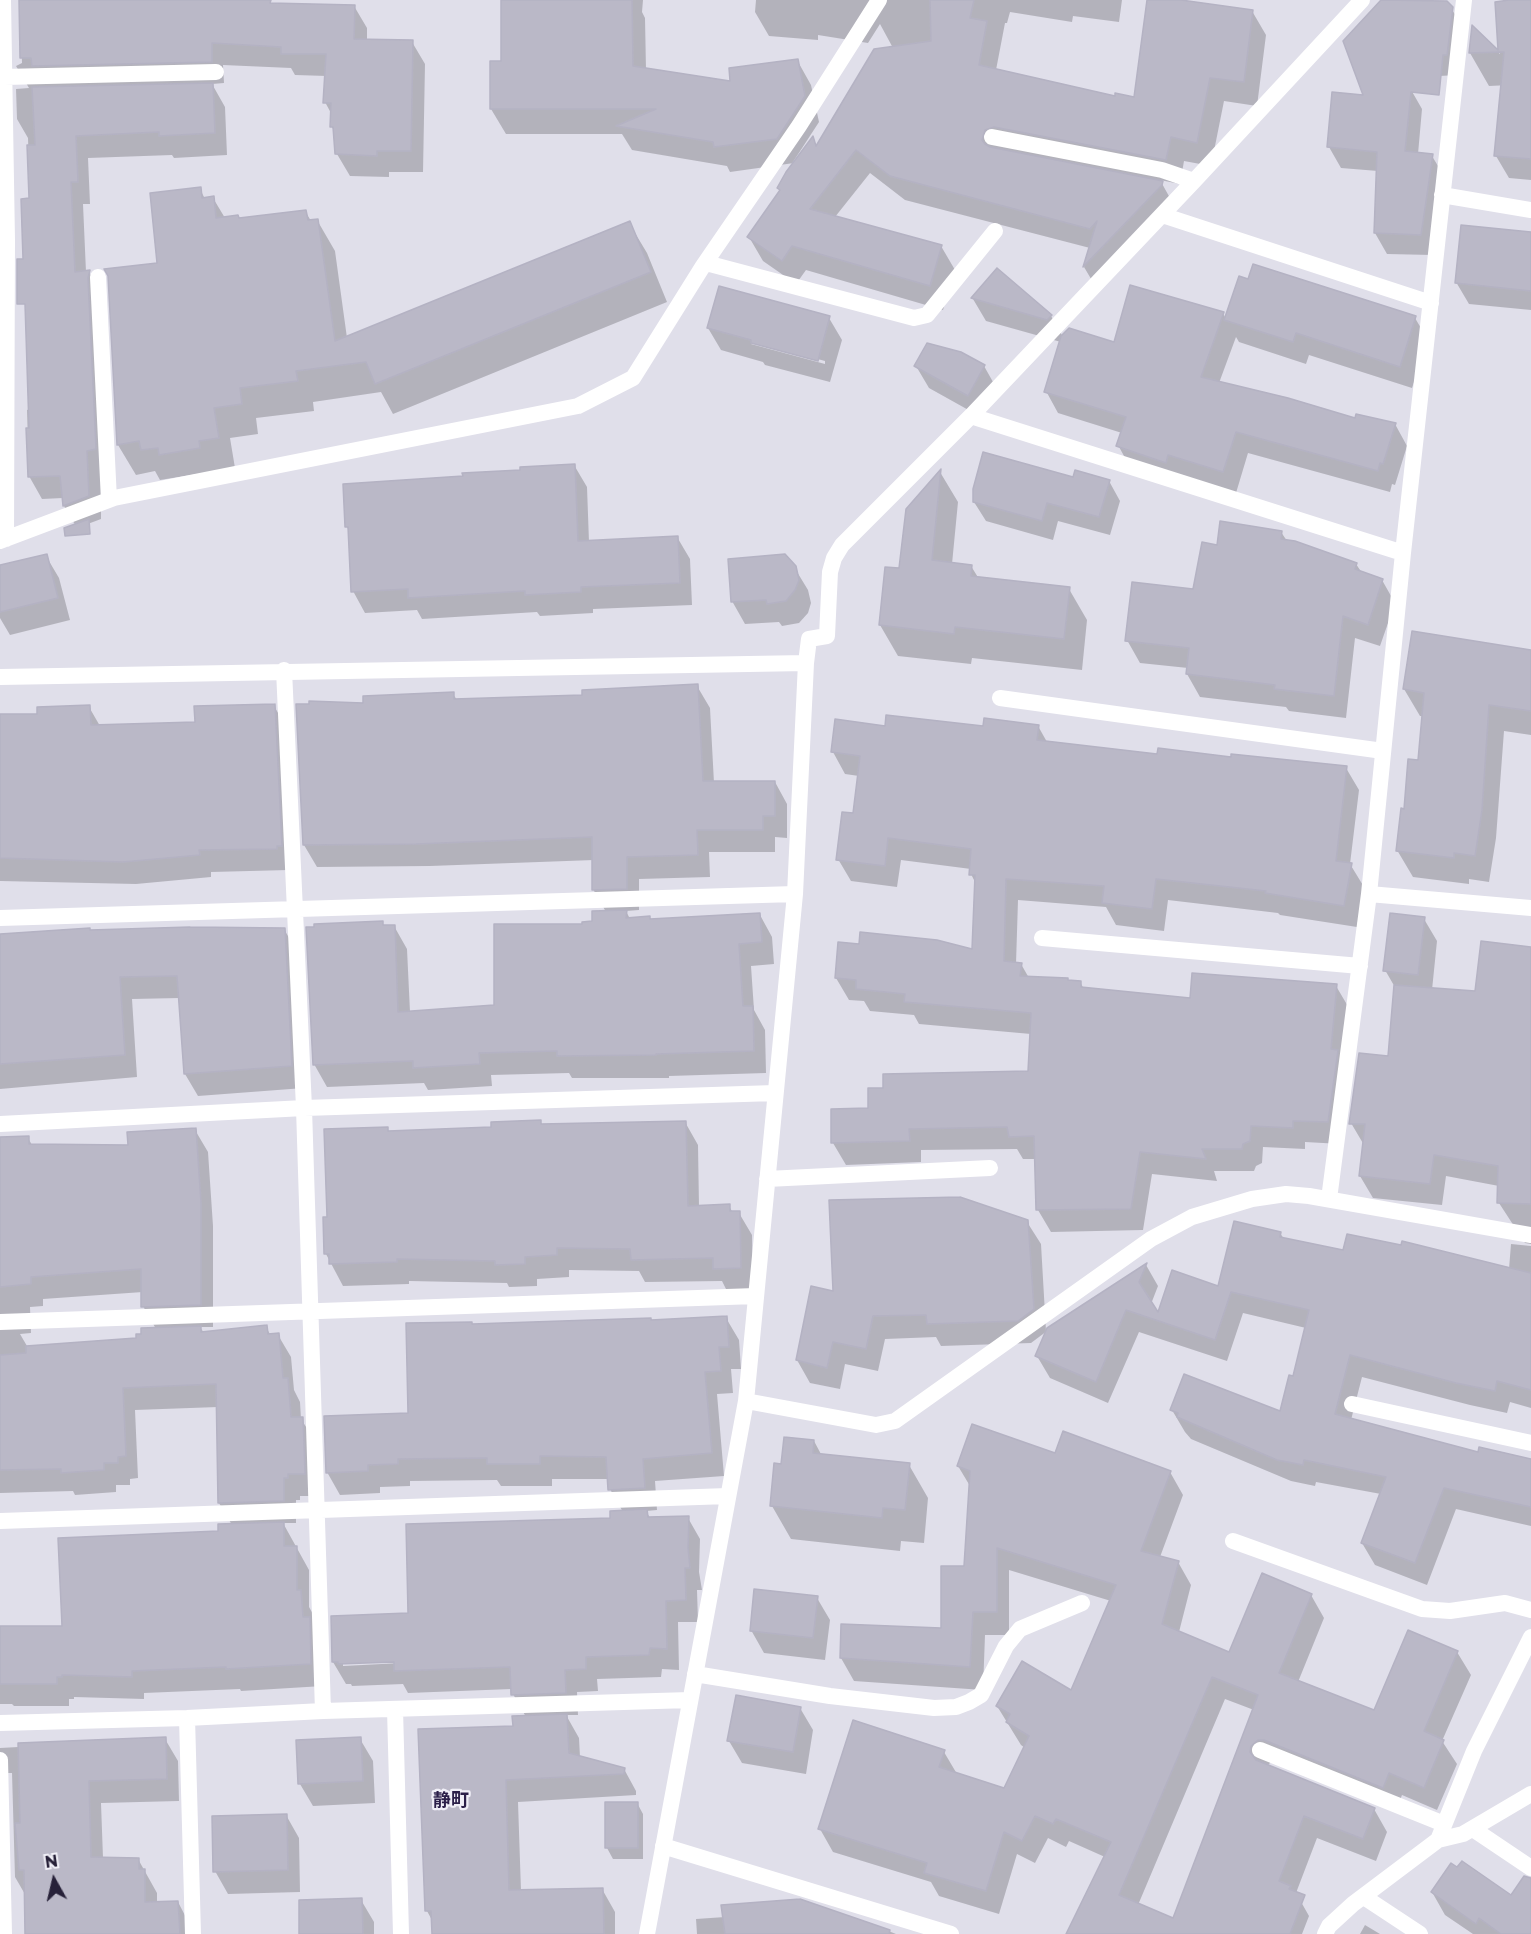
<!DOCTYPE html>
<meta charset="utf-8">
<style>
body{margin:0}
#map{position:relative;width:1531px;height:1934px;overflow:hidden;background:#e0dfea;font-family:Montserrat,sans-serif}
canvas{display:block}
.north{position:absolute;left:24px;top:1850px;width:60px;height:60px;-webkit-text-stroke:4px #f0eff7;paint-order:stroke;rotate:352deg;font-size:16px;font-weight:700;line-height:24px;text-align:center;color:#272139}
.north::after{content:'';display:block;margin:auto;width:21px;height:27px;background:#272139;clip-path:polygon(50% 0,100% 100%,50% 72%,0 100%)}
</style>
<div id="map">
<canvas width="1531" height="1934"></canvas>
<div class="north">N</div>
</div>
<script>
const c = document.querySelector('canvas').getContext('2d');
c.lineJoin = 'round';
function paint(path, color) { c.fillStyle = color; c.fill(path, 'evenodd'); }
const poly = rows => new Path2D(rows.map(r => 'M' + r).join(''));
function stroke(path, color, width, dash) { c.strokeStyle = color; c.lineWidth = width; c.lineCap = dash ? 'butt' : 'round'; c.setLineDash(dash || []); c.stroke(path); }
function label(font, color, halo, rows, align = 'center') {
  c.font = font + ' Montserrat,"Noto Sans JP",sans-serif'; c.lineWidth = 4.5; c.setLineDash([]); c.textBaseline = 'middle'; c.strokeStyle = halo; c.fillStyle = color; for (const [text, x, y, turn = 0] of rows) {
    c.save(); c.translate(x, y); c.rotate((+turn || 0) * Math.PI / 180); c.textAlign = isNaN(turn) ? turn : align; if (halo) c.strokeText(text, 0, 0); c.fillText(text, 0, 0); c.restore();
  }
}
const shadow = poly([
 [20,0,269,0,272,5,354,6,367,28,367,41,412,42,425,64,423,172,389,172,389,177,350,176,337,154,335,133,332,127,332,115,325,102,327,76,295,75,291,68,223,65,224,83,212,84,225,107,227,155,174,158,172,155,88,158,90,204,83,204,86,272,89,272,102,294,101,519,77,528,64,506,63,498,42,499,29,476,27,410,30,409,30,200,28,138,17,119,16,89,29,88,16,66,22,63],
 [502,0,643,0,642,12,645,18,646,70,731,83,797,60,811,85,819,122,793,162,795,163,813,139,817,146,893,48,880,24,868,43,818,35,818,40,769,36,755,12,756,0,1122,0,1119,22,1073,16,1072,22,1010,12,1007,23,1005,23,996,70,1116,98,1136,99,1149,0,1170,0,1252,11,1266,35,1257,106,1224,101,1211,166,1184,161,1180,184,1160,180,1175,207,1097,289,1084,267,1090,248,905,200,870,173,835,217,941,246,955,270,943,310,806,270,796,284,763,261,749,237,781,192,778,188,794,163,730,172,727,166,632,150,622,134,506,134,491,109,502,63],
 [1383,0,1446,3,1451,8,1464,29,1459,75,1398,78,1410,88,1422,109,1418,154,1432,156,1444,176,1432,255,1387,254,1375,233,1378,171,1341,168,1329,147,1365,97,1345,41],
 [1531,1,1531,84,1489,86,1470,53,1473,28,1500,54,1496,3],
 [1531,100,1531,180,1509,178,1496,156],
 [200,189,205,199,213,198,225,218,239,220,305,211,311,221,317,220,335,251,347,338,629,223,647,253,667,302,393,414,381,392,313,402,314,411,256,418,258,434,230,438,235,468,160,480,155,471,136,475,118,445,159,265],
 [1531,234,1531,310,1469,304,1456,282],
 [997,270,1051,316,1063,337,1115,344,1223,313,1226,319,1415,318,1428,340,1412,388,1309,355,1306,364,1239,342,1236,337,1219,383,1356,420,1395,424,1407,446,1395,485,1392,484,1390,492,1248,453,1236,493,1130,467,1118,445,1122,433,1058,413,1046,391,1061,342,986,321,973,299],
 [829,318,842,340,830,382,765,365,763,362,721,350,708,328],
 [751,341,825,361,825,364,751,344],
 [916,366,984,366,997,389,981,417,929,388],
 [574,465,587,487,589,542,677,537,690,559,692,605,593,609,593,613,540,616,537,612,422,619,417,610,365,613,353,591,350,533,347,527,345,485,464,478],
 [940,472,958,502,952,564,971,566,979,579,1069,589,1087,620,1082,670,972,658,971,664,898,656,880,625],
 [1074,479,1109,481,1120,501,1110,535,1058,521,1053,540,986,521,974,502],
 [1281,532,1287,541,1356,564,1362,573,1382,580,1395,603,1380,646,1355,638,1346,718,1289,711,1286,707,1200,697,1187,674,1188,668,1140,663,1127,640,1194,591,1218,547],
 [46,556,59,578,70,620,10,635,0,618,0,567],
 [794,567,808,590,811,603,808,613,799,623,782,626,779,622,745,624,732,601],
 [1531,652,1531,735,1504,731,1496,838,1489,882,1469,879,1469,884,1413,877,1397,850,1405,810,1420,762,1423,716,1420,716,1404,689],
 [697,686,710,708,714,783,775,782,787,804,787,838,775,837,775,852,709,852,710,877,639,879,639,910,626,911,630,919,649,917,651,920,760,915,772,937,774,964,751,966,754,1010,765,1030,766,1073,669,1076,669,1078,572,1078,569,1073,491,1075,492,1086,428,1090,424,1083,327,1087,314,1064,382,923,384,927,394,926,407,949,410,1012,495,1007,584,926,593,922,606,912,593,889,594,860,430,866,317,867,304,845,365,704,453,694,457,700,584,697],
 [274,706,287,728,289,870,211,872,211,877,136,884,0,881,0,769,39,715,89,707,100,726,196,724],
 [1038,726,1047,742,1158,756,1232,758,1346,768,1359,790,1350,864,1364,887,1357,927,1280,915,1278,913,1168,900,1164,931,1116,925,1106,907,1018,900,1016,964,1021,964,1029,978,1080,982,1084,989,1191,999,1336,986,1349,1008,1341,1144,1305,1142,1305,1149,1263,1147,1262,1163,1256,1166,1254,1171,1214,1171,1217,1181,1152,1174,1143,1230,1051,1232,1038,1210,1036,1159,1023,1159,1017,1149,921,1150,921,1162,846,1165,833,1143,870,1110,1030,1072,1031,1034,919,1024,914,1015,870,1011,864,1001,849,1000,836,978,860,946,973,951,976,884,971,874,971,869,901,860,897,887,851,881,838,859,854,814,859,776,845,774,833,752,887,727,985,728],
 [1424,919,1437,941,1432,990,1476,993,1531,949,1531,1244,1525,1243,1499,1203,1499,1186,1446,1176,1442,1205,1373,1198,1360,1176,1364,1145,1351,1123,1389,1058,1396,989,1385,970],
 [284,929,297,952,304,1088,198,1096,185,1074,180,998,132,999,137,1077,0,1089,0,936,91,932],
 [540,1121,543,1126,685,1122,698,1145,699,1207,729,1206,733,1213,739,1213,752,1235,753,1290,727,1291,722,1281,645,1282,639,1271,569,1270,569,1277,537,1279,537,1286,509,1287,507,1283,409,1281,409,1284,343,1286,326,1254,329,1219,387,1129,389,1133,492,1128],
 [195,1130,208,1152,213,1226,213,1327,200,1327,204,1333,266,1327,271,1336,278,1335,291,1357,294,1390,300,1402,301,1419,315,1441,317,1496,300,1496,300,1500,296,1500,296,1523,283,1523,309,1570,309,1607,313,1614,323,1686,241,1691,240,1689,144,1693,144,1699,74,1697,74,1699,69,1699,69,1706,14,1706,12,1704,0,1704,0,1628,64,1627,232,1525,219,1503,218,1407,135,1410,138,1478,130,1479,130,1485,116,1485,116,1492,75,1495,73,1491,0,1493,0,1138,28,1138,32,1145,129,1146],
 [143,1292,143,1306,156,1329,138,1339,27,1346,20,1334,31,1333,30,1307,43,1306,43,1299],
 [1027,1222,1041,1244,1046,1331,1146,1265,1158,1286,1151,1304,1159,1315,1219,1288,1280,1233,1284,1239,1344,1251,1509,1269,1511,1244,1531,1246,1531,1408,1510,1402,1507,1413,1470,1405,1362,1377,1351,1420,1479,1454,1531,1460,1531,1526,1456,1509,1427,1585,1375,1565,1362,1543,1381,1494,1316,1482,1315,1486,1291,1481,1191,1439,1185,1432,1172,1410,1281,1413,1294,1377,1306,1328,1243,1313,1227,1361,1139,1332,1108,1403,1050,1378,1037,1356,1047,1331,1031,1343,941,1346,936,1337,885,1339,878,1371,845,1364,840,1389,810,1383,797,1360,835,1293],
 [726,1318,739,1340,741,1369,731,1369,733,1393,717,1394,724,1476,655,1481,657,1510,646,1511,650,1518,688,1518,700,1539,699,1572,702,1590,697,1590,698,1622,678,1622,679,1670,662,1669,661,1677,597,1679,598,1691,577,1692,578,1715,566,1715,579,1738,580,1757,624,1769,636,1791,636,1795,518,1802,521,1891,602,1889,615,1912,615,1934,434,1934,433,1922,427,1911,514,1727,526,1717,513,1694,512,1689,408,1693,403,1684,352,1686,351,1684,346,1684,333,1662,332,1618,410,1615,612,1520,623,1512,610,1489,609,1479,552,1479,552,1486,501,1486,497,1480,410,1481,410,1486,380,1487,380,1493,340,1495,327,1472,409,1414,472,1325,651,1322],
 [401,1660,401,1663,343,1666,343,1663],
 [814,1441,822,1456,909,1465,928,1498,924,1543,901,1541,900,1551,791,1539,772,1506,783,1466],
 [1056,1455,1170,1472,1183,1495,1160,1557,1178,1562,1191,1585,1179,1632,1230,1654,1311,1595,1324,1618,1298,1682,1374,1712,1457,1652,1471,1675,1442,1741,1457,1764,1437,1810,1402,1795,1396,1810,1271,1762,1267,1766,1374,1809,1387,1832,1376,1861,1317,1838,1296,1893,1309,1916,1302,1934,1068,1934,1105,1857,1069,1841,1066,1847,1048,1838,1035,1863,1017,1854,999,1914,939,1896,931,1882,833,1852,820,1829,944,1752,957,1774,1005,1790,1025,1748,1021,1745,997,1706,1072,1692,1111,1601,1009,1570,1009,1635,985,1635,983,1690,854,1681,841,1658,942,1629,965,1568,970,1486,958,1466],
 [1225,1699,1254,1710,1174,1920,1138,1905],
 [817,1598,830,1620,825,1660,764,1653,751,1630],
 [800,1708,813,1730,806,1774,742,1763,729,1741],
 [165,1739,178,1761,179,1801,101,1803,103,1858,138,1859,157,1893,157,1903,178,1902,190,1925,191,1934,27,1934,26,1896,15,1877,12,1773,7,1773,0,1899,0,1748],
 [360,1739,373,1761,375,1803,313,1806,300,1784],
 [607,1803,637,1803,643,1814,643,1859,613,1859,607,1848],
 [286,1815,299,1838,300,1892,228,1894,215,1871],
 [1432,1892,1531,1934,1473,1934,1445,1915],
 [361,1900,374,1922,374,1934,301,1934],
 [725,1917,886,1930,896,1934,697,1934,696,1919],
 [1365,1925,1380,1934,1360,1934]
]);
const building = poly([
 [19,0,271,0,270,3,355,5,354,39,413,40,411,151,377,151,377,156,335,154,333,127,330,127,331,103,323,103,326,54,281,54,281,47,212,43,212,62,32,66,31,58,20,58,19,0],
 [501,0,632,0,633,66,730,81,729,68,798,59,805,96,777,139,714,147,713,142,616,126,656,109,490,109,490,61,501,61,501,0],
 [930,0,974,0,970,18,987,21,979,65,1115,96,1115,93,1134,97,1147,0,1181,0,1253,10,1244,82,1210,78,1197,143,1171,137,1166,160,994,127,985,130,982,140,985,144,990,147,1163,181,1162,185,1083,267,1097,221,1090,229,890,176,856,150,810,209,942,245,930,286,792,246,782,261,747,237,780,190,777,188,786,172,813,136,816,146,874,49,931,41,930,0],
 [1381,0,1447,1,1453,7,1447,55,1443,55,1439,95,1411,92,1405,151,1433,154,1421,235,1374,233,1377,152,1327,147,1332,92,1363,95,1343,41,1381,0],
 [1509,0,1531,0,1531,159,1494,156,1504,52,1469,53,1472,25,1498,50,1495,2,1509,0],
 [213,83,215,133,159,136,159,132,76,136,78,182,71,182,75,272,90,270,88,278,96,449,87,451,89,496,63,506,60,476,28,477,26,428,29,428,25,304,17,304,17,259,23,259,21,199,29,198,27,145,35,145,32,87,213,83],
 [201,187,202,198,214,196,216,218,238,215,239,218,306,210,308,220,318,219,335,341,630,221,651,272,375,384,366,362,296,371,298,381,240,388,242,404,214,408,219,438,199,441,200,448,159,455,158,448,141,450,139,441,117,445,108,276,104,269,157,263,150,193,201,187],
 [1461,225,1531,232,1531,291,1455,283,1461,225],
 [1253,264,1416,316,1400,367,1296,333,1293,342,1224,320,1239,276,1248,279,1253,264],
 [997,268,1052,315,1047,320,971,298,997,268],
 [1130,285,1224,312,1201,377,1288,398,1355,418,1356,414,1396,423,1383,464,1380,463,1378,471,1236,432,1223,472,1168,455,1166,463,1116,446,1126,417,1044,392,1061,336,1069,328,1114,342,1130,285],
 [719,286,830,316,818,361,751,343,751,340,707,328,719,286],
 [927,343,961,352,985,365,968,396,914,366,927,343],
 [983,452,1073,477,1075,470,1110,480,1099,517,1047,503,1042,521,973,502,973,489,983,452],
 [575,464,578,541,678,536,680,583,581,587,581,592,525,595,525,591,408,598,408,589,351,592,348,527,345,527,343,484,463,476,462,473,520,470,520,467,575,464],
 [941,469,932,560,972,565,971,576,1070,587,1064,639,955,627,954,634,879,625,885,567,899,568,906,509,941,469],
 [89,519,90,534,65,536,64,528,89,519],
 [1220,521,1282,531,1281,539,1295,541,1357,563,1355,569,1383,579,1368,625,1343,616,1334,696,1274,689,1275,685,1186,674,1189,648,1125,641,1132,582,1193,589,1202,542,1217,545,1220,521],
 [47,554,58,598,0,612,0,565,47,554],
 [785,554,796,566,799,580,795,590,786,601,767,604,766,600,731,602,728,559,785,554],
 [1412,631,1531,650,1531,711,1489,705,1482,810,1475,856,1454,853,1454,858,1396,851,1401,808,1404,809,1408,759,1418,760,1424,693,1403,689,1412,631],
 [698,684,703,781,775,781,775,816,763,816,763,830,697,830,698,855,627,857,627,889,592,890,592,837,416,844,303,845,296,704,309,704,309,701,363,703,363,696,454,692,454,699,582,695,582,690,698,684],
 [275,704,282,846,277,846,277,849,199,850,200,855,123,862,0,858,0,714,37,714,37,707,90,705,91,725,195,722,194,706,275,704],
 [886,715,983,726,984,718,1039,725,1037,740,1157,754,1158,748,1231,757,1231,754,1347,766,1336,861,1352,863,1344,906,1265,893,1266,891,1156,879,1152,909,1102,903,1104,886,1006,879,1004,961,1022,963,1020,976,1068,978,1068,980,1081,981,1081,987,1190,998,1192,973,1337,984,1331,1049,1338,1050,1328,1122,1293,1121,1293,1128,1251,1126,1250,1141,1243,1144,1242,1149,1202,1149,1206,1159,1140,1152,1131,1209,1036,1210,1034,1136,1009,1137,1007,1127,909,1129,910,1141,831,1143,831,1109,868,1108,868,1088,883,1088,883,1074,1028,1071,1031,1013,904,1002,905,994,856,989,856,980,835,978,838,942,859,944,860,932,937,940,972,949,975,875,969,875,971,849,888,838,885,866,836,860,842,812,853,813,860,756,831,752,835,719,885,726,886,715],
 [627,910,626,918,650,916,650,919,760,913,762,942,739,944,743,1006,753,1006,754,1051,656,1054,656,1055,557,1056,557,1051,479,1053,480,1064,413,1068,413,1061,313,1065,306,927,314,927,314,924,383,921,383,925,395,925,398,1012,494,1005,494,924,582,924,582,922,592,921,592,911,627,910],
 [1390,913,1425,917,1418,975,1383,971,1390,913],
 [190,927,285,928,292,1066,184,1074,177,976,120,977,125,1055,0,1064,0,934,90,928,90,930,190,927],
 [1481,941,1531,947,1531,1204,1497,1203,1498,1166,1434,1155,1430,1184,1359,1176,1365,1124,1349,1124,1359,1053,1388,1056,1394,985,1475,991,1481,941],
 [541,1120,541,1124,686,1121,688,1206,730,1204,730,1211,740,1211,741,1268,713,1269,713,1258,631,1260,630,1249,557,1248,557,1255,525,1257,525,1264,495,1265,495,1261,397,1259,397,1262,329,1264,329,1254,324,1254,323,1217,327,1217,324,1129,388,1127,388,1131,491,1127,491,1122,541,1120],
 [196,1128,201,1203,201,1305,141,1307,141,1269,31,1277,31,1284,0,1287,0,1137,29,1136,29,1144,128,1145,127,1132,196,1128],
 [960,1197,1028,1220,1034,1309,1018,1321,927,1324,926,1315,873,1316,866,1349,833,1342,827,1368,796,1360,811,1286,833,1291,829,1200,960,1197],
 [1234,1221,1281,1232,1280,1237,1343,1250,1347,1234,1401,1245,1402,1241,1531,1273,1531,1390,1497,1381,1495,1391,1456,1383,1350,1355,1335,1414,1478,1452,1479,1447,1531,1459,1531,1507,1444,1488,1415,1563,1361,1543,1386,1477,1304,1460,1303,1465,1277,1460,1177,1417,1178,1413,1170,1410,1184,1374,1280,1411,1289,1375,1293,1376,1309,1310,1231,1292,1215,1340,1126,1310,1096,1382,1035,1356,1047,1328,1147,1263,1139,1282,1158,1312,1172,1270,1218,1286,1234,1221],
 [727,1316,729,1347,719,1347,721,1371,705,1372,712,1453,643,1459,645,1488,608,1490,606,1457,540,1456,540,1464,487,1464,487,1458,398,1459,398,1464,368,1465,368,1471,326,1473,324,1416,408,1413,406,1323,472,1322,472,1324,651,1318,651,1320,727,1316],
 [267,1325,268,1334,279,1333,283,1378,288,1378,291,1417,303,1417,305,1474,288,1474,288,1478,284,1478,284,1501,218,1503,216,1384,123,1388,126,1456,118,1457,118,1463,104,1463,104,1470,61,1473,61,1469,0,1470,0,1355,26,1353,26,1346,136,1338,136,1334,141,1334,141,1328,201,1326,201,1332,267,1325],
 [972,1424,1055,1453,1063,1431,1171,1471,1141,1551,1179,1561,1162,1624,1229,1652,1262,1573,1312,1594,1279,1673,1374,1710,1408,1630,1458,1651,1424,1731,1444,1740,1424,1788,1389,1773,1383,1788,1264,1740,1258,1740,1251,1746,1250,1752,1256,1760,1375,1808,1363,1839,1304,1816,1279,1881,1291,1886,1289,1889,1305,1895,1290,1934,1066,1934,1111,1842,1056,1819,1053,1824,1035,1816,1022,1841,1004,1832,986,1891,924,1873,927,1863,818,1829,853,1720,945,1750,939,1767,1004,1788,1029,1736,1006,1722,1010,1714,996,1706,1022,1661,1071,1690,1116,1585,997,1548,997,1612,973,1612,970,1667,840,1658,841,1624,941,1628,941,1566,964,1566,970,1471,957,1466,972,1424],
 [1212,1677,1258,1695,1173,1918,1119,1895,1212,1677],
 [784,1437,814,1440,813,1453,910,1463,905,1510,883,1508,882,1518,770,1506,774,1463,781,1464,784,1437],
 [647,1509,648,1517,689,1516,688,1548,690,1568,685,1568,686,1600,666,1601,667,1649,650,1648,649,1655,586,1657,586,1669,565,1670,566,1693,511,1695,510,1667,394,1671,394,1662,338,1664,338,1662,332,1662,331,1616,408,1613,406,1524,610,1518,610,1511,647,1509],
 [284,1522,284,1546,297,1546,297,1590,301,1590,303,1617,310,1617,311,1664,226,1669,226,1667,132,1671,132,1677,62,1675,62,1677,57,1677,57,1684,0,1684,0,1626,62,1626,58,1538,218,1531,218,1524,284,1522],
 [754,1589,818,1596,813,1638,750,1631,754,1589],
 [736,1695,801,1707,793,1752,727,1741,736,1695],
 [567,1714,569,1753,625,1768,624,1774,506,1780,509,1890,603,1888,604,1934,432,1934,431,1911,425,1911,418,1729,513,1726,512,1716,567,1714],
 [166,1737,167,1779,89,1781,91,1857,139,1858,139,1869,145,1869,145,1902,178,1901,180,1934,25,1934,24,1870,19,1870,15,1823,20,1823,18,1743,166,1737],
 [361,1737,363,1781,298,1784,296,1740,361,1737],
 [605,1802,638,1802,638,1848,605,1848,605,1802],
 [287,1814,288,1870,213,1872,212,1816,287,1814],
 [1462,1861,1511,1895,1524,1876,1531,1878,1531,1934,1501,1934,1479,1918,1476,1924,1431,1892,1451,1863,1457,1867,1462,1861],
 [362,1898,363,1934,299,1934,299,1900,362,1898],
 [800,1899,890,1930,889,1934,725,1934,721,1905,800,1899]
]);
const minor = poly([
 [3,0,7,240,6,539],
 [4,77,216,72],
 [992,137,1162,170,1194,181],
 [1442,195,1531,210],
 [1162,215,1431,303],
 [706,263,914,318,927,315,995,231],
 [98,277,109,500],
 [971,416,1403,553],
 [0,541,114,498,578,406,633,378,703,266,799,126,879,0],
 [284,670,304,1108,323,1711],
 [0,677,806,663,809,639,827,636,830,572,834,558,842,545,971,416,1194,181,1362,0],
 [1000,698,1383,751],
 [1369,894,1531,908],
 [0,918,795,894],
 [1042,938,1360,966],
 [0,1124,304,1108,775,1093],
 [767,1179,990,1168],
 [1329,1199,1369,894,1403,553,1464,0],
 [0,1322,756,1296],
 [746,1401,876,1425,895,1421,1151,1239,1192,1217,1252,1199,1286,1194,1309,1196,1531,1235],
 [1352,1404,1531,1443],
 [0,1521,728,1496],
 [1233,1541,1422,1609,1450,1611,1505,1603,1531,1610],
 [695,1674,830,1696,934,1708,956,1707,969,1702,981,1695,1006,1646,1020,1629,1082,1603],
 [395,1709,401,1934],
 [187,1718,193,1934],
 [0,1723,187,1718,323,1711,690,1700],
 [1260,1750,1444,1824],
 [0,1760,4,1934],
 [1473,1829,1531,1868],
 [1438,1840,1474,1751,1531,1637],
 [663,1846,951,1934],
 [1364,1897,1420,1934],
 [647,1934,746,1401,795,894,806,663],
 [1325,1934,1329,1926,1353,1904,1438,1840,1463,1834,1531,1794]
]);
const neighbourhoodNames = [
 ["静町",451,1801]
];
paint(shadow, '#0003');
paint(building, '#bab8c7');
stroke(building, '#b4b2c3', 1.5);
stroke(minor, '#fff', 16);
label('bold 18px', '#2b1f49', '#f0eff7', neighbourhoodNames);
</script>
